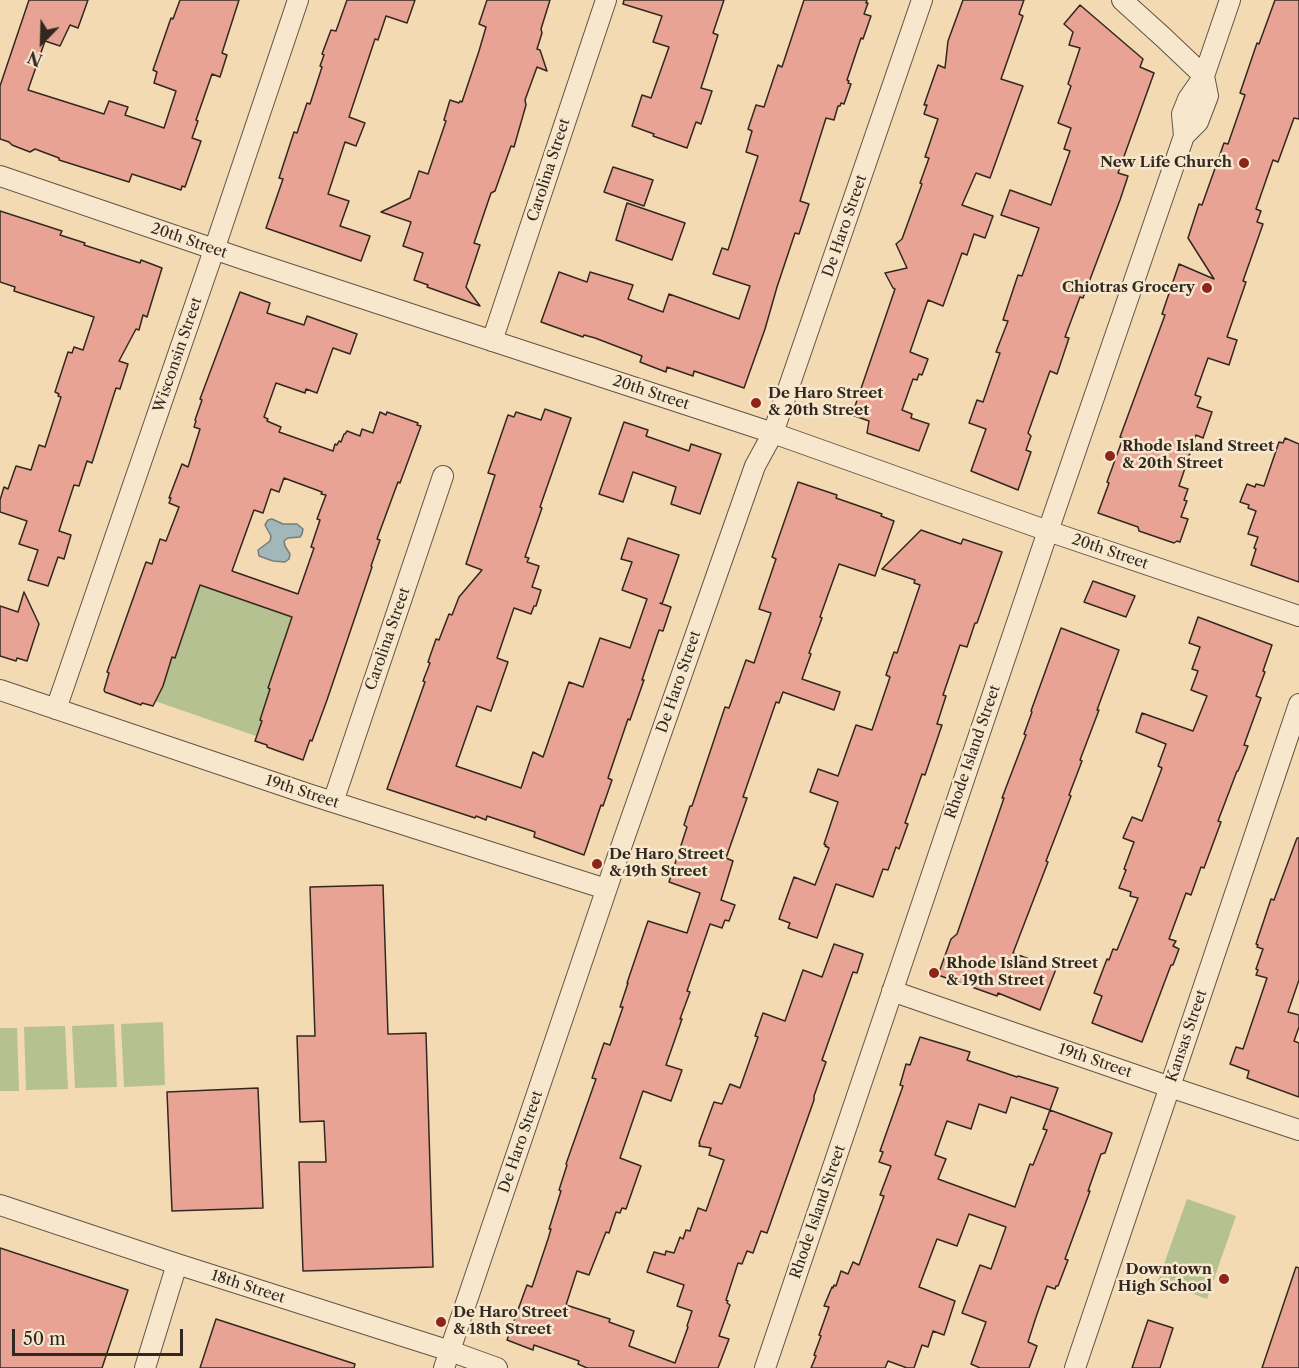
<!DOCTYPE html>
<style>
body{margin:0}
#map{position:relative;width:1299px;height:1368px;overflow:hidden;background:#f3dab2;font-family:"Libre Caslon Text",serif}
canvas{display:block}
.north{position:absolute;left:12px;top:12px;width:60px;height:60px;-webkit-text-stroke:4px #f7e7cd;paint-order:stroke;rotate:203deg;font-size:16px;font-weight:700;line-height:24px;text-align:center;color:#322820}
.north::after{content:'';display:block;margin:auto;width:21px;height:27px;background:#322820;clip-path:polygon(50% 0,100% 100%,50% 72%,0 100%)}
.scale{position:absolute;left:12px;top:1329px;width:171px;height:27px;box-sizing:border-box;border:3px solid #322820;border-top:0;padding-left:8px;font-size:18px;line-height:21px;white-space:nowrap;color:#322820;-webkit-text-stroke:4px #f7e7cd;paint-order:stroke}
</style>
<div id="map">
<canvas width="1299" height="1368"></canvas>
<div class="north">N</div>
<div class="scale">50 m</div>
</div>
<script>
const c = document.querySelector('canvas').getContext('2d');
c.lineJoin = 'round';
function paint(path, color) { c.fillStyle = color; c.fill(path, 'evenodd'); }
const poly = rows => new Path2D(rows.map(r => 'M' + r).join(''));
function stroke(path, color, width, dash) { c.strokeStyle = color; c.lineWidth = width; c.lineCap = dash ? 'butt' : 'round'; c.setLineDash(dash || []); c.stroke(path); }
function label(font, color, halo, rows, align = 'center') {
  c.font = font + ' "Libre Caslon Text",serif'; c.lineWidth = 5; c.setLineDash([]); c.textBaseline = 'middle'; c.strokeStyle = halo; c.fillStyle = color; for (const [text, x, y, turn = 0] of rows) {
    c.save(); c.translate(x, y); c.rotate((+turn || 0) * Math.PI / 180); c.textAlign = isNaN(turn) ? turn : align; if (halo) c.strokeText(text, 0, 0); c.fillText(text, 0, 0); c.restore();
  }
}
const green = poly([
 [201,581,230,595,259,605,293,613,268,688,274,690,264,708,260,720,262,721,256,736,155,701,166,676,164,674,170,656,175,658],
 [163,1022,165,1085,124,1087,121,1024],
 [114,1024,117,1087,75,1088,72,1026],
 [65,1026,68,1089,26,1090,24,1027],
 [0,1028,17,1028,19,1091,0,1091],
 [1187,1199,1236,1216,1207,1299,1158,1281]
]);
const water = poly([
 [272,519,283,524,297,524,303,529,302,534,300,537,288,538,284,541,285,546,290,554,289,559,285,562,273,561,259,556,258,550,270,541,271,536,265,525,268,520,272,519]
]);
const building = poly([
 [29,0,88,0,78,28,70,25,60,46,45,41,28,90,104,114,109,101,128,107,125,115,164,128,176,91,154,83,157,72,153,70,171,18,173,19,180,0,239,0,222,53,227,55,220,77,212,74,196,120,198,121,192,138,201,141,185,187,182,186,181,190,132,174,129,182,59,160,59,158,35,149,30,152,12,145,9,142,0,139,0,86,29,0],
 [347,0,415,0,407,23,386,16,378,40,375,39,349,117,365,123,356,146,345,142,328,194,349,201,340,226,370,236,361,261,266,228,283,179,279,178,294,132,297,133,307,103,310,104,322,67,320,66,324,55,322,54,331,30,336,31,347,0],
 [487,0,550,0,541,29,542,33,537,49,540,50,547,71,537,67,525,100,526,105,514,147,511,146,495,191,491,193,474,243,480,245,466,287,480,306,427,287,428,285,414,280,423,253,403,246,411,222,381,212,410,198,419,171,428,174,446,121,444,120,450,100,459,103,460,101,462,102,479,51,486,27,479,24,487,0],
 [624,0,724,0,713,33,718,35,701,88,712,91,701,124,696,122,687,148,653,136,654,134,632,126,642,95,651,98,669,47,653,42,662,16,623,4,624,0],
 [804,0,867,0,866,3,868,3,864,14,871,16,863,39,861,38,847,80,849,81,848,83,851,84,844,104,841,103,840,106,838,106,834,120,826,118,800,201,809,204,799,234,795,233,777,287,765,329,744,388,694,371,693,376,667,367,666,372,640,362,642,356,595,338,584,335,583,337,541,322,559,272,587,282,590,272,633,285,628,299,663,312,669,294,739,319,750,286,713,274,722,248,728,250,758,156,746,152,752,131,748,129,756,105,764,107,778,65,782,67,804,0],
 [963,0,1024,0,1019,14,1023,16,1001,79,1023,86,990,178,976,173,962,205,993,216,985,238,974,234,967,255,962,253,943,306,928,300,910,352,928,359,922,375,919,374,917,380,913,379,902,410,912,414,911,418,929,424,919,451,867,433,869,421,852,415,895,289,893,288,885,273,907,268,896,244,902,239,922,184,920,183,929,158,925,157,938,119,924,114,927,105,924,105,938,65,945,68,948,41,963,0],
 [1275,0,1299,0,1299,119,1294,118,1278,162,1273,160,1256,209,1261,211,1257,222,1263,224,1243,281,1246,282,1227,337,1237,340,1229,365,1208,358,1195,395,1201,397,1197,407,1212,412,1203,438,1196,435,1179,486,1188,489,1184,500,1187,501,1181,517,1188,519,1180,542,1177,541,1174,543,1139,531,1138,527,1098,513,1109,483,1107,482,1123,438,1120,437,1165,315,1162,314,1179,264,1214,279,1188,238,1199,204,1202,205,1224,143,1228,144,1245,95,1240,93,1257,43,1259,44,1275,0],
 [1080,5,1143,59,1140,67,1154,73,1118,173,1128,176,1120,200,1083,298,1080,297,1065,337,1069,338,1057,374,1050,371,1028,433,1031,436,1026,450,1031,452,1018,490,971,471,986,429,969,423,977,400,983,402,1000,353,996,352,1008,321,1003,320,1018,275,1022,276,1039,228,1001,215,1010,190,1051,205,1070,151,1064,149,1071,128,1058,123,1071,86,1068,84,1080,48,1069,45,1073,32,1064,24,1080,5],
 [613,167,653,180,644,206,604,192,613,167],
 [627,203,685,223,672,260,616,240,627,203],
 [0,211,62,231,60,235,85,243,84,245,140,263,141,260,162,268,147,317,143,315,139,330,136,329,119,361,128,364,120,389,116,388,92,463,87,461,79,486,74,485,59,531,71,535,64,559,58,557,48,586,28,580,38,550,19,544,27,521,0,512,0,500,4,487,8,489,16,466,31,470,39,445,45,447,61,397,58,396,59,394,55,392,68,352,72,353,74,347,83,350,94,317,14,291,15,287,0,282,0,211],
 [240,292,270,303,267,313,304,325,307,316,357,334,350,354,333,348,317,393,306,389,305,393,276,383,264,417,268,419,267,421,281,427,279,432,333,451,335,444,337,445,339,441,341,442,344,434,345,434,347,431,360,436,362,429,373,433,380,412,386,415,387,412,418,423,417,425,421,426,400,483,398,482,377,539,380,540,371,566,372,567,327,700,312,741,310,740,303,760,267,747,267,745,255,741,262,721,260,720,270,689,268,688,292,617,200,585,175,658,172,657,163,686,153,706,142,703,141,705,105,692,104,690,109,673,107,672,146,562,152,564,160,539,166,541,179,507,169,503,171,498,169,498,182,464,188,467,200,429,194,427,196,421,195,420,202,400,200,399,240,292],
 [284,478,322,492,321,494,326,495,317,519,320,520,311,547,314,548,298,594,232,571,254,510,263,513,271,489,279,492,284,478],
 [545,409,571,418,540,507,542,508,525,557,529,558,527,562,539,566,532,587,541,590,536,606,534,606,531,614,514,608,497,658,508,662,491,711,477,706,456,766,521,788,533,752,543,757,569,682,583,687,600,638,630,648,647,599,622,590,632,562,621,559,628,538,679,555,662,604,660,603,671,607,663,631,659,630,642,680,644,680,630,720,628,719,608,778,612,780,603,806,601,805,584,855,534,837,535,832,487,816,486,820,476,816,475,818,387,789,425,682,423,681,430,663,428,662,436,639,439,640,449,614,452,615,459,597,482,570,466,564,495,475,488,473,508,415,514,417,516,412,541,420,545,409],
 [624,422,648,430,646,436,689,451,691,444,721,454,700,514,671,504,676,487,633,472,623,502,599,494,624,422],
 [1285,438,1299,444,1299,582,1251,565,1256,549,1254,548,1258,537,1248,534,1256,511,1248,508,1249,505,1240,502,1247,484,1255,487,1256,484,1264,486,1279,442,1283,443,1285,438],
 [798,482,837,495,836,498,882,514,881,516,894,521,875,576,839,564,820,617,822,618,809,653,811,654,802,679,840,692,834,710,783,692,779,703,776,702,743,797,747,798,726,858,733,861,721,900,735,905,729,921,725,920,722,928,710,924,687,991,690,992,680,1019,682,1019,666,1065,682,1070,671,1101,643,1091,620,1158,641,1166,626,1209,622,1208,620,1213,616,1212,609,1233,606,1232,589,1275,577,1271,566,1305,610,1319,609,1322,634,1331,629,1346,675,1363,688,1327,687,1326,692,1311,677,1306,684,1285,647,1272,654,1252,665,1255,666,1251,674,1253,680,1237,683,1239,686,1230,690,1231,698,1208,706,1211,724,1160,709,1155,711,1148,699,1146,700,1144,699,1143,714,1102,722,1104,730,1084,740,1088,758,1037,755,1036,763,1013,785,1021,803,970,822,977,834,944,863,954,857,973,853,972,822,1060,826,1062,814,1096,814,1100,767,1233,761,1231,753,1253,747,1251,742,1264,738,1263,726,1300,728,1301,727,1303,730,1305,719,1336,729,1339,718,1368,587,1368,578,1364,579,1361,534,1345,533,1350,507,1340,527,1285,532,1287,548,1239,551,1229,549,1229,561,1191,559,1190,567,1165,566,1164,596,1079,592,1078,604,1043,610,1045,623,1007,620,1007,628,983,627,983,648,921,687,933,700,893,669,882,687,827,684,825,690,806,692,806,725,707,729,708,746,660,754,663,771,613,759,609,776,559,772,557,798,482],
 [921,530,961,544,963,539,1002,552,977,623,975,623,967,647,960,645,943,695,946,696,937,724,942,725,925,775,922,774,905,823,908,824,899,849,896,847,888,870,883,869,873,897,836,884,817,938,788,928,790,923,779,919,794,877,815,885,829,848,825,846,826,845,824,844,838,802,810,792,818,769,838,776,856,725,872,730,890,677,886,675,894,652,897,653,920,585,914,583,915,580,882,569,921,530],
 [1093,581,1135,596,1126,617,1084,602,1093,581],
 [24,592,39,624,27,661,17,658,16,661,0,656,0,606,18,612,24,592],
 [1198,617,1272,645,1263,671,1265,672,1256,696,1261,698,1244,745,1248,746,1238,771,1237,771,1218,821,1221,822,1204,868,1201,867,1191,895,1186,893,1169,939,1176,941,1173,946,1179,949,1173,965,1171,965,1142,1042,1092,1023,1102,996,1094,993,1107,959,1109,960,1113,949,1117,950,1138,898,1130,896,1131,892,1119,888,1126,870,1124,869,1134,842,1123,838,1132,817,1142,821,1162,768,1158,766,1166,744,1136,732,1142,713,1193,731,1207,696,1191,690,1198,671,1192,669,1200,647,1189,643,1198,617],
 [1061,628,1119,650,1097,710,1099,710,1080,760,1082,761,1069,795,1071,796,1046,861,1048,862,1013,953,1056,969,1040,1010,998,993,997,996,938,975,951,939,957,934,965,911,1004,798,1002,798,1026,735,1024,734,1032,712,1031,711,1061,628],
 [1297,838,1299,838,1299,980,1288,1012,1299,1015,1299,1027,1294,1041,1299,1043,1299,1097,1247,1078,1249,1071,1230,1064,1236,1047,1243,1049,1267,978,1256,975,1258,970,1256,969,1263,949,1257,947,1258,945,1256,944,1271,899,1274,900,1297,838],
 [383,885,388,1034,426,1033,433,1267,303,1271,299,1162,326,1162,324,1121,300,1122,297,1036,315,1036,310,887,383,885],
 [920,1037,970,1052,967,1060,1017,1077,1018,1076,1058,1088,1050,1110,1011,1097,1006,1113,979,1104,971,1129,947,1121,935,1155,946,1159,938,1179,1015,1207,1030,1164,1033,1165,1047,1130,1043,1129,1050,1110,1112,1133,1105,1153,1101,1154,1088,1191,1090,1191,1065,1259,1068,1260,1058,1286,1056,1286,1055,1289,1047,1286,1036,1317,1028,1342,1037,1346,1029,1368,980,1368,971,1364,986,1322,962,1313,980,1265,991,1269,1006,1227,969,1214,957,1246,937,1239,919,1287,955,1301,944,1335,933,1331,928,1347,922,1345,914,1368,907,1368,888,1361,885,1368,811,1368,816,1356,814,1355,821,1336,819,1335,829,1307,824,1306,832,1287,833,1288,834,1285,836,1286,841,1271,848,1274,853,1262,859,1265,884,1196,880,1195,891,1166,879,1162,883,1152,880,1151,903,1086,900,1085,906,1064,910,1065,920,1037],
 [258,1088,263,1208,172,1211,167,1092,258,1088],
 [0,1248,128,1290,102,1368,0,1368,0,1248],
 [1296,1267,1299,1268,1299,1368,1262,1368,1296,1267],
 [216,1319,355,1364,354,1368,200,1368,216,1319],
 [1148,1320,1173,1328,1160,1368,1132,1368,1148,1320]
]);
const minor = poly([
 [1122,0,1164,38,1204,76],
 [1184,136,1198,122,1208,96,1204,76],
 [0,176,246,260,773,433,1048,531,1299,616],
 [492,341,606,0],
 [0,690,308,794,606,889],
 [56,709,214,250,298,0],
 [333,802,443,476],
 [892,991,1170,1087,1299,1130],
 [0,1205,177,1264,450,1351,497,1368],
 [145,1368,177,1264],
 [444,1368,613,870,755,466,773,433,922,0],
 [765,1368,1048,531,1184,136,1182,114,1188,99,1204,76,1230,0],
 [1075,1368,1299,704]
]);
const markers = [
 [1244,163,6,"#8f2418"],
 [1207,288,6,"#8f2418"],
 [756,403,6,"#8f2418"],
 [1110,456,6,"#8f2418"],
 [597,864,6,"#8f2418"],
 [934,973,6,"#8f2418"],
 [1224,1279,6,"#8f2418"],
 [441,1322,6,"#8f2418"]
];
const poiNames = [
 ["New Life Church",1232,163,"right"],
 ["Chiotras Grocery",1195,288,"right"],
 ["De Haro Street",768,394],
 ["& 20th Street",768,411],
 ["Rhode Island Street",1122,447],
 ["& 20th Street",1122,464],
 ["De Haro Street",609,855],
 ["& 19th Street",609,872],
 ["Rhode Island Street",946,964],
 ["& 19th Street",946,981],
 ["Downtown",1212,1270,"right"],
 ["High School",1212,1287,"right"],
 ["De Haro Street",453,1313],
 ["& 18th Street",453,1330]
];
const streetNames = [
 ["Carolina Street",549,170,-72],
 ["De Haro Street",845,226,-71],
 ["20th Street",189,241,19],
 ["Wisconsin Street",178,355,-71],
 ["20th Street",651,393,18],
 ["20th Street",1110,552,19],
 ["Carolina Street",388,639,-71],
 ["De Haro Street",679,682,-71],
 ["Rhode Island Street",973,752,-71],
 ["19th Street",302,792,18],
 ["Kansas Street",1187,1036,-71],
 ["19th Street",1095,1061,19],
 ["De Haro Street",521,1142,-71],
 ["Rhode Island Street",818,1212,-71],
 ["18th Street",248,1287,18]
];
paint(green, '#b5c190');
paint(water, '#a2b7b9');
stroke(water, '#757e7c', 1.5);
paint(building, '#e9a394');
stroke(building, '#322820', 1.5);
stroke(minor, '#625444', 22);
stroke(minor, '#f7e7cd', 20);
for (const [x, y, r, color] of markers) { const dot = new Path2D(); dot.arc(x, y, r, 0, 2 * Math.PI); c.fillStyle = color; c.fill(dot); stroke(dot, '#f7e7cd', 2); }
label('bold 15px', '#322820', '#f7e7cd', poiNames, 'left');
label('15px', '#322820', '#f7e7cd', streetNames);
</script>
